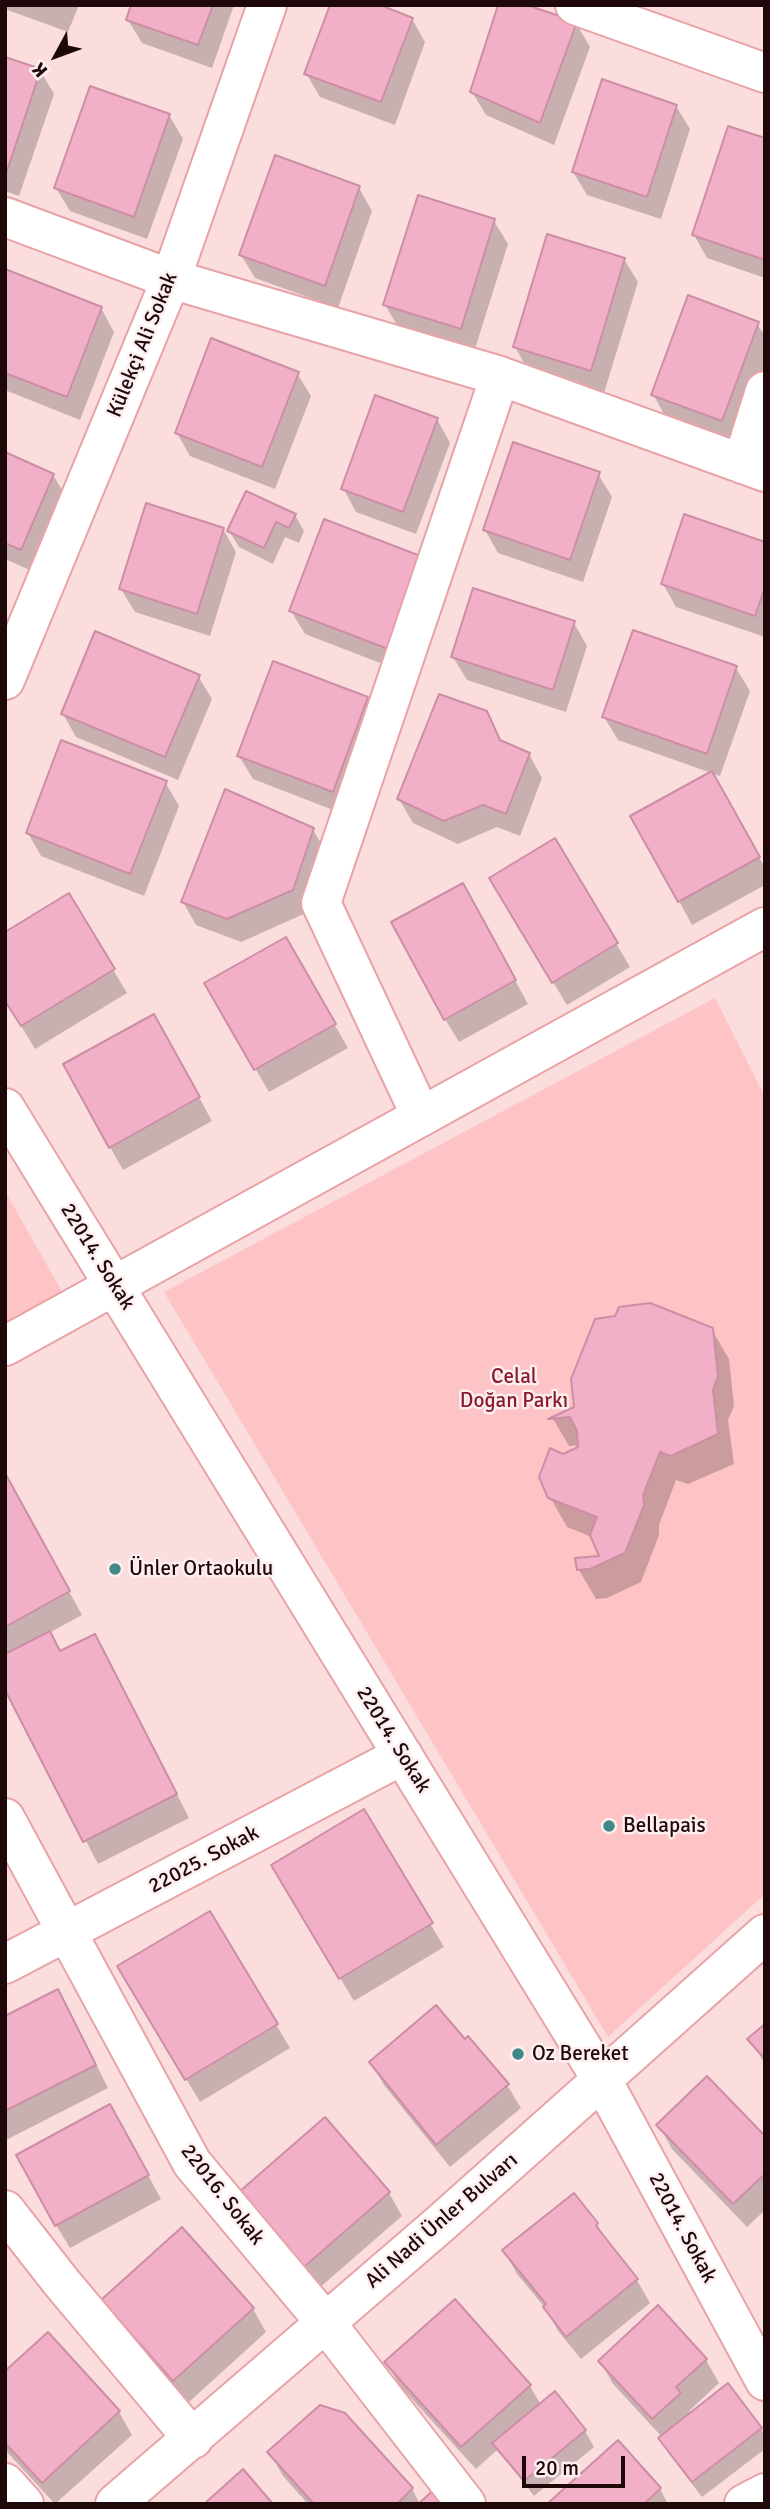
<!DOCTYPE html>
<meta charset="utf-8">
<style>
body{margin:0}
#map{position:relative;width:770px;height:2509px;overflow:hidden;background:#fbddde;font-family:Signika,sans-serif}
canvas{display:block}
.frame{position:absolute;inset:0;border:7px solid #1f080a;pointer-events:none}
.north{position:absolute;left:21px;top:21px;width:70px;height:70px;-webkit-text-stroke:5px #fdeeef;paint-order:stroke;rotate:229deg;font-size:19px;font-weight:700;line-height:28px;text-align:center;color:#1f080a}
.north::after{content:'';display:block;margin:auto;width:24px;height:32px;background:#1f080a;clip-path:polygon(50% 0,100% 100%,50% 72%,0 100%)}
.scale{position:absolute;left:522px;top:2456px;width:103px;height:32px;box-sizing:border-box;border:4px solid #1f080a;border-top:0;padding-left:9px;font-size:21px;line-height:24px;white-space:nowrap;color:#1f080a;-webkit-text-stroke:5px #fdeeef;paint-order:stroke}
</style>
<div id="map">
<canvas width="770" height="2509"></canvas>
<div class="frame"></div>
<div class="north">K</div>
<div class="scale">20 m</div>
</div>
<script>
const c = document.querySelector('canvas').getContext('2d');
c.lineJoin = 'round';
function paint(path, color) { c.fillStyle = color; c.fill(path, 'evenodd'); }
const poly = rows => new Path2D(rows.map(r => 'M' + r).join(''));
function stroke(path, color, width, dash) { c.strokeStyle = color; c.lineWidth = width; c.lineCap = dash ? 'butt' : 'round'; c.setLineDash(dash || []); c.stroke(path); }
function label(font, color, halo, rows, align = 'center') {
  c.font = font + ' Signika,sans-serif'; c.lineWidth = 5; c.setLineDash([]); c.textBaseline = 'middle'; c.strokeStyle = halo; c.fillStyle = color; for (const [text, x, y, turn = 0] of rows) {
    c.save(); c.translate(x, y); c.rotate((+turn || 0) * Math.PI / 180); c.textAlign = isNaN(turn) ? turn : align; if (halo) c.strokeText(text, 0, 0); c.fillText(text, 0, 0); c.restore();
  }
}
const green = poly([
 [715,998,765,1097,765,1894,608,2037,164,1292],
 [5,1191,64,1295,5,1327]
]);
const shadow = poly([
 [5,5,79,5,68,32,5,9],
 [133,5,234,5,212,68,142,43,128,20],
 [412,19,425,42,395,125,320,97,306,73],
 [576,23,590,47,554,145,486,115,472,92],
 [5,58,40,70,54,94,19,196,5,191],
 [676,106,690,129,661,219,587,195,573,172],
 [169,115,183,139,147,239,70,211,56,188],
 [765,140,765,278,707,258,694,235],
 [359,188,372,211,338,308,255,278,241,255],
 [494,221,508,244,474,352,399,328,385,305],
 [624,259,638,282,604,393,528,370,515,347],
 [5,271,101,308,114,332,80,420,5,390],
 [757,324,765,336,765,364,735,444,666,418,653,394],
 [297,373,311,396,275,489,190,456,177,433],
 [437,419,450,443,416,534,356,512,343,488],
 [5,454,53,475,67,498,34,572,5,559],
 [598,474,612,497,583,582,498,553,485,530],
 [295,515,304,531,299,543,285,537,273,564,239,547,229,531],
 [223,529,236,552,210,636,135,612,121,589],
 [765,544,765,637,676,607,663,584],
 [435,582,401,671,305,634,291,611],
 [574,623,587,646,566,712,467,680,453,657],
 [736,668,750,691,720,776,618,740,604,717],
 [198,676,212,699,178,780,76,737,63,714],
 [367,698,381,722,346,815,253,779,239,756],
 [486,713,503,743,529,754,542,778,520,836,497,827,458,844,413,823,399,799],
 [711,773,765,868,765,885,692,925,633,816],
 [165,782,179,806,144,896,41,856,28,833],
 [313,830,327,853,306,913,241,942,196,925,183,902],
 [555,840,630,967,567,1005,504,902],
 [69,896,127,993,35,1049,5,999],
 [476,909,528,1004,459,1042,445,1019],
 [285,939,348,1048,269,1092,206,984],
 [167,1039,212,1121,123,1170,110,1147],
 [712,1330,729,1359,734,1406,728,1420,734,1464,688,1484,676,1480,659,1525,659,1535,641,1582,607,1598,596,1599,579,1570,602,1557,592,1537,567,1527,550,1497,563,1455,585,1445,569,1446,553,1419,576,1409],
 [5,1476,82,1615,49,1633,61,1653,108,1659,189,1818,98,1864,5,1686],
 [364,1812,444,1947,354,2001,273,1866],
 [210,1913,290,2048,200,2102,119,1967],
 [71,2015,108,2088,6,2140,5,2018],
 [765,2026,765,2064,750,2039],
 [465,2041,507,2085,521,2108,450,2167,384,2085,371,2062],
 [659,2125,765,2139,765,2210,747,2227,672,2149],
 [123,2129,161,2199,70,2248,56,2225],
 [389,2193,402,2216,318,2289,254,2215],
 [597,2224,608,2244,637,2280,650,2303,581,2359,558,2331,546,2309,517,2274,504,2251],
 [103,2300,253,2309,266,2332,188,2403,116,2323],
 [706,2360,719,2383,689,2411,690,2413,761,2429,765,2435,765,2449,702,2497,669,2454,660,2438,662,2437,613,2384,600,2361],
 [387,2363,530,2386,541,2405,585,2431,594,2447,534,2496,498,2449,476,2469,400,2386],
 [5,2373,119,2412,132,2435,55,2504,5,2450],
 [344,2415,412,2489,420,2504,308,2504,283,2476,270,2453],
 [618,2443,660,2489,668,2504,550,2504]
]);
const building = poly([
 [131,5,213,5,198,45,126,20,131,5],
 [330,5,380,5,413,18,381,102,304,74,330,5],
 [498,5,527,5,577,22,540,123,470,92,498,5],
 [5,57,41,69,6,174,5,173,5,57],
 [602,79,677,105,647,197,572,172,602,79],
 [90,86,170,114,134,217,54,188,90,86],
 [728,126,765,138,765,260,692,235,728,126],
 [275,155,360,186,325,286,239,255,275,155],
 [418,195,495,219,461,329,383,305,418,195],
 [547,234,625,258,591,371,513,347,547,234],
 [5,269,102,307,67,397,5,373,5,269],
 [688,295,759,322,722,421,651,395,688,295],
 [211,338,299,372,262,467,175,433,211,338],
 [375,395,438,418,403,512,341,489,375,395],
 [513,442,600,472,570,560,483,530,513,442],
 [5,452,54,474,21,550,5,543,5,452],
 [246,491,296,514,289,528,276,522,264,548,227,531,246,491],
 [146,503,224,528,197,614,119,589,146,503],
 [684,514,765,542,765,587,755,616,661,584,684,514],
 [324,519,423,557,388,649,289,611,324,519],
 [473,588,575,621,553,690,451,657,473,588],
 [633,630,737,666,707,754,602,717,633,630],
 [95,631,200,675,165,757,61,714,95,631],
 [273,661,368,697,333,792,237,756,273,661],
 [439,694,487,711,500,740,530,753,506,814,483,805,444,821,397,799,439,694],
 [61,740,167,781,130,874,26,833,61,740],
 [712,771,760,857,678,902,630,816,712,771],
 [225,789,314,828,293,890,227,919,181,902,225,789],
 [555,838,618,943,552,983,489,878,555,838],
 [463,883,516,980,444,1020,391,922,463,883],
 [69,893,115,969,21,1026,5,1001,5,932,69,893],
 [286,937,336,1024,254,1070,204,983,286,937],
 [154,1014,200,1097,109,1148,63,1064,154,1014],
 [650,1303,713,1328,718,1376,713,1390,718,1434,671,1456,660,1452,643,1495,644,1505,625,1553,590,1569,577,1570,575,1558,599,1556,590,1535,597,1517,548,1498,539,1477,550,1448,563,1454,578,1447,577,1431,570,1417,548,1419,574,1407,571,1379,595,1319,615,1316,619,1307,650,1303],
 [5,1473,70,1591,5,1627,5,1473],
 [50,1631,60,1651,95,1634,177,1794,83,1842,5,1690,5,1654,50,1631],
 [364,1809,433,1923,339,1979,271,1865,364,1809],
 [210,1911,278,2024,185,2080,117,1966,210,1911],
 [58,1989,96,2065,5,2111,5,2016,58,1989],
 [436,2005,465,2039,468,2036,509,2084,436,2145,369,2062,436,2005],
 [765,2024,765,2059,747,2039,765,2024],
 [707,2076,765,2136,765,2174,733,2204,656,2125,707,2076],
 [110,2104,149,2175,55,2226,16,2155,110,2104],
 [325,2117,390,2192,304,2267,239,2192,325,2117],
 [574,2193,598,2223,596,2226,638,2279,566,2337,543,2307,546,2304,502,2250,574,2193],
 [182,2227,254,2308,173,2381,101,2300,182,2227],
 [455,2299,531,2385,461,2447,384,2362,455,2299],
 [658,2305,707,2359,676,2387,681,2393,652,2419,598,2361,658,2305],
 [48,2332,120,2411,42,2483,5,2443,5,2371,48,2332],
 [728,2383,762,2428,692,2482,658,2438,728,2383],
 [555,2391,586,2430,524,2481,492,2443,555,2391],
 [320,2405,345,2413,413,2488,397,2504,314,2504,267,2452,320,2405],
 [618,2440,661,2488,644,2504,547,2504,618,2440],
 [243,2469,273,2504,204,2504,243,2469],
 [437,2487,451,2504,418,2504,437,2487]
]);
const street = poly([
 [5,217,171,279,500,376,765,472],
 [742,464,765,391],
 [5,680,171,279,267,5],
 [5,1108,602,2080,765,2381],
 [421,1116,321,903,500,376],
 [5,1346,765,927],
 [5,1818,192,2163,325,2322,466,2504],
 [5,1964,403,1755],
 [5,2210,62,2283,193,2439],
 [5,2483,24,2504],
 [744,2504,765,2493]
]);
const secondary = poly([
 [575,5,765,73],
 [115,2504,440,2224,765,1934]
]);
const markers = [
 [115,1569,7,"#418989"],
 [609,1826,7,"#418989"],
 [518,2054,7,"#418989"]
];
const streetNames = [
 ["Külekçi Ali Sokak",143,345,-68],
 ["22014. Sokak",97,1257,58],
 ["22014. Sokak",393,1740,58],
 ["22025. Sokak",204,1860,-28],
 ["22016. Sokak",222,2195,52],
 ["Ali Nadi Ünler Bulvarı",442,2221,-41],
 ["22014. Sokak",682,2228,62]
];
const parkNames = [
 ["Celal",514,1377],
 ["Doğan Parkı",514,1401]
];
const poiNames = [
 ["Ünler Ortaokulu",129,1569],
 ["Bellapais",623,1826],
 ["Oz Bereket",532,2054]
];
paint(green, '#fec3c5');
paint(shadow, '#0003');
paint(building, '#f1b0c8');
stroke(building, '#cc8ea5', 2);
stroke(street, '#e8a3a7', 42);
stroke(secondary, '#e8a3a7', 42);
stroke(street, '#fff', 38);
stroke(secondary, '#fff', 38);
for (const [x, y, r, color] of markers) { const dot = new Path2D(); dot.arc(x, y, r, 0, 2 * Math.PI); c.fillStyle = color; c.fill(dot); stroke(dot, '#fdeeef', 2.5); }
label('21px', '#1f080a', '#fdeeef', streetNames);
label('21px', '#891b31', '#fdeeef', parkNames);
label('21px', '#1f080a', '#fdeeef', poiNames, 'left');
</script>
